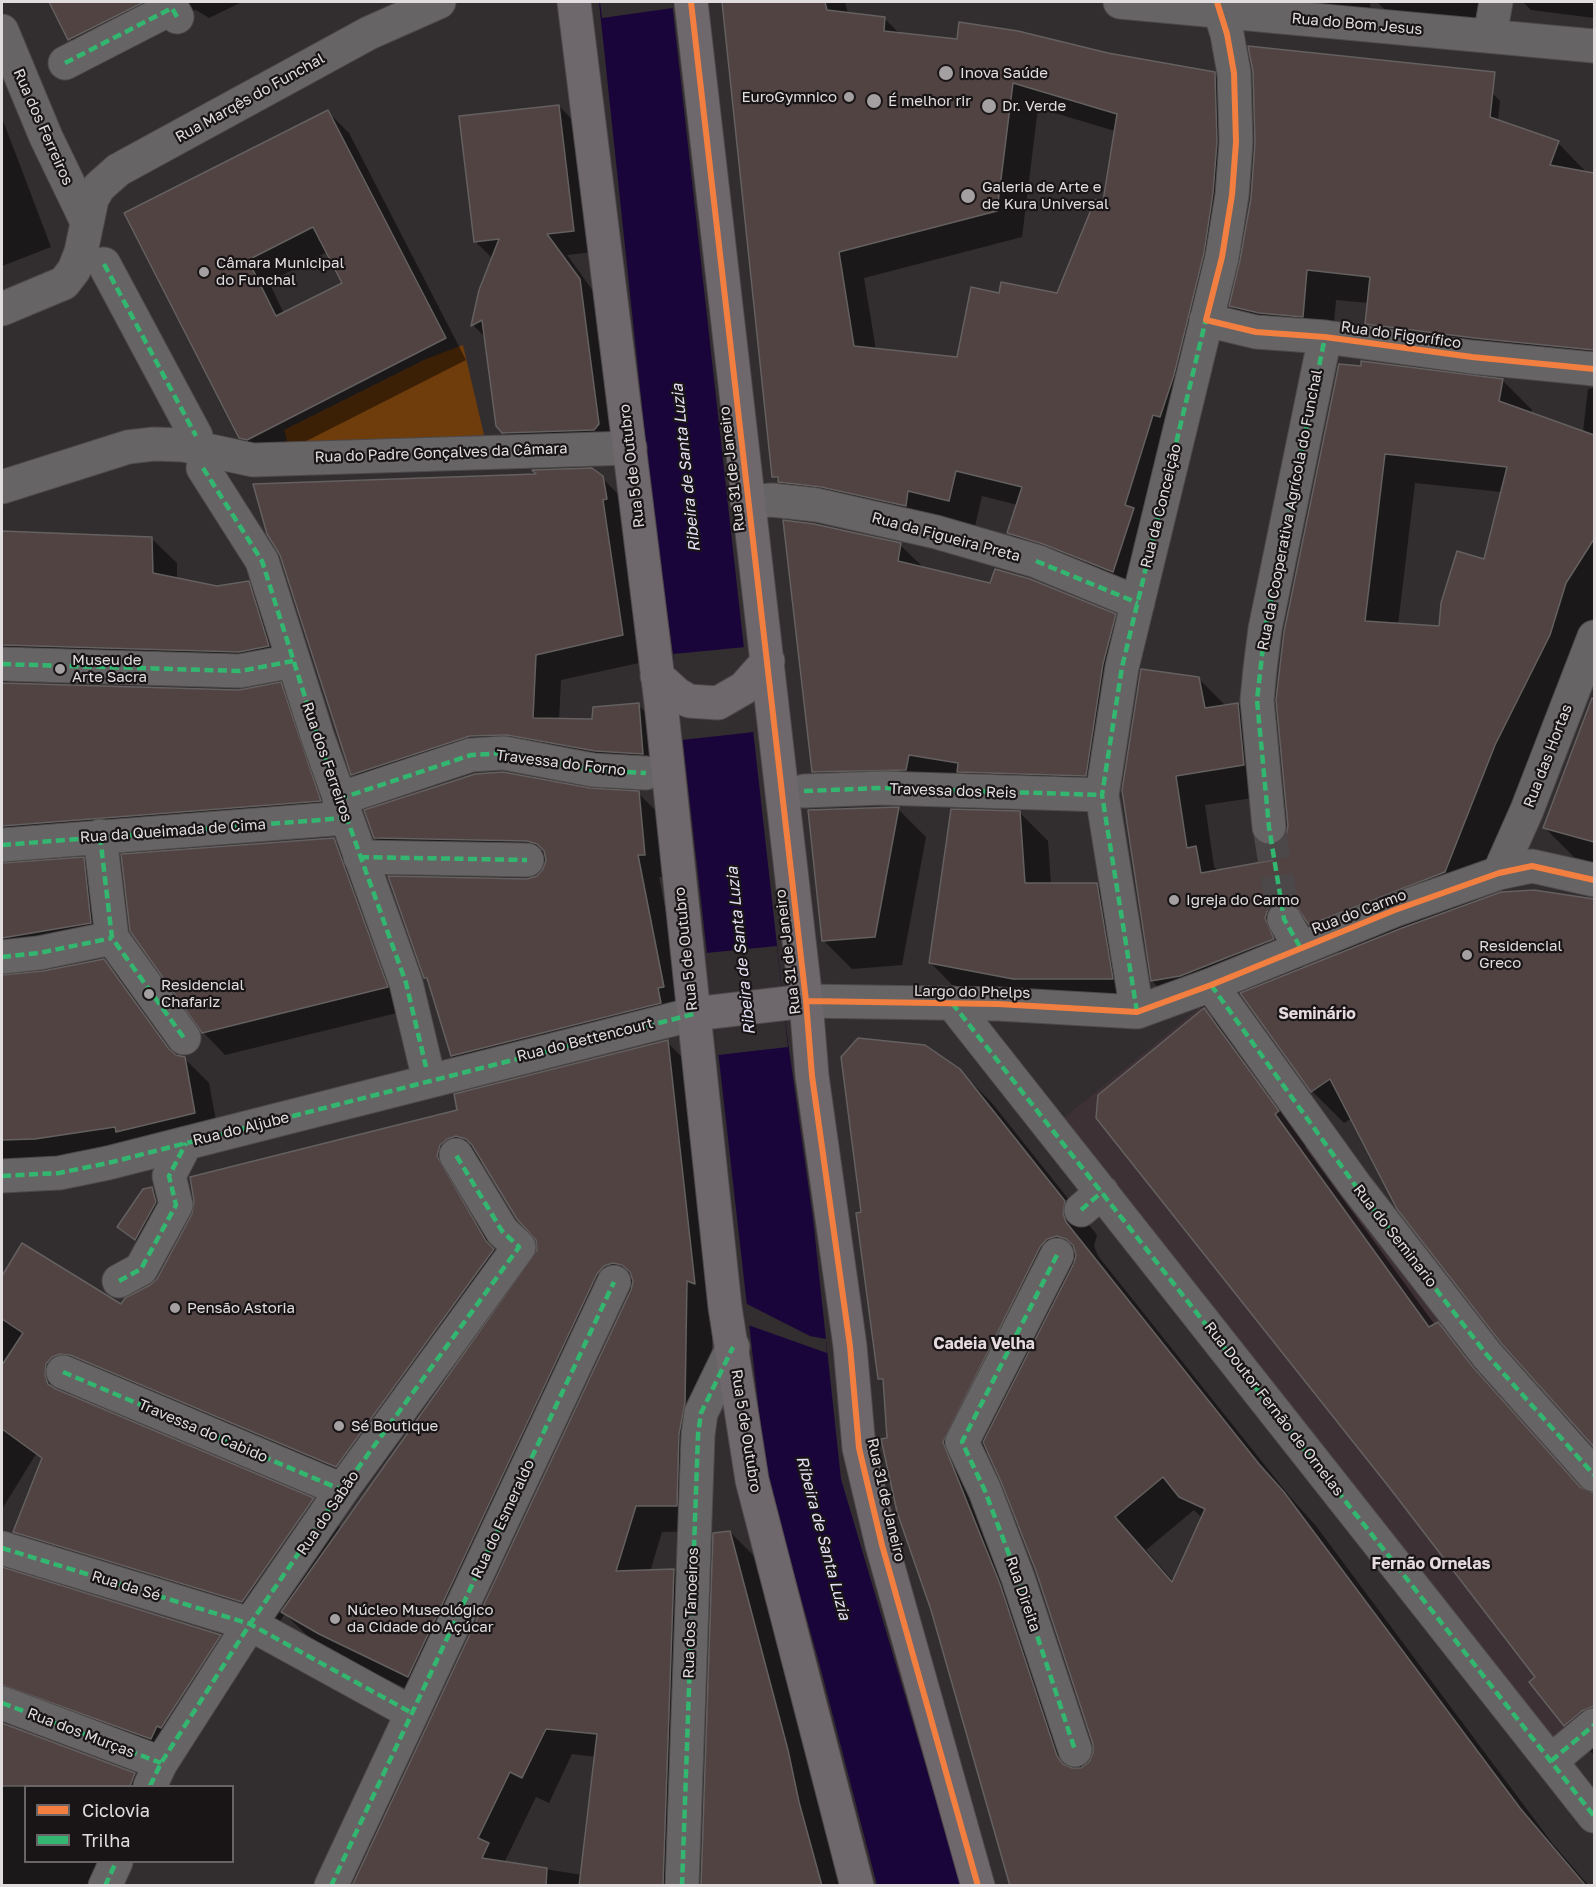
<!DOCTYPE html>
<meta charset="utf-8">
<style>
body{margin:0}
#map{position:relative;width:1596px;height:1887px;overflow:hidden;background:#322d2f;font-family:"Golos Text",sans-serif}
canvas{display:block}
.frame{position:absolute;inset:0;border:3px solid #e1dcdd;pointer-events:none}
.legend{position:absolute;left:24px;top:1785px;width:210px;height:78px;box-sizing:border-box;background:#191517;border:2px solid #696566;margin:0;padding:8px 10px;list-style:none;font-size:18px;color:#e1dcdd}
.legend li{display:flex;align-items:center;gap:12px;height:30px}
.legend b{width:30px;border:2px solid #696566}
</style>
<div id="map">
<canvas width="1596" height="1887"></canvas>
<div class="frame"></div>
<ul class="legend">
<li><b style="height:8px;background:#f27e40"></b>Ciclovia</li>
<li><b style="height:8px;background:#33b770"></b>Trilha</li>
</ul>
</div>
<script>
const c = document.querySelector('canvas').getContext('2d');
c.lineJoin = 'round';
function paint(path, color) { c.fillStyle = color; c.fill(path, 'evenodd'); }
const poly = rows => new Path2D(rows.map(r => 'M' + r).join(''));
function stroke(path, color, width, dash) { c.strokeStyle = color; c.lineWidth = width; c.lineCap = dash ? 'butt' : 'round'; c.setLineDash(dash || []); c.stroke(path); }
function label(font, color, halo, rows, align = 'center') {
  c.font = font + ' "Golos Text",sans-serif'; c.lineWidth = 4.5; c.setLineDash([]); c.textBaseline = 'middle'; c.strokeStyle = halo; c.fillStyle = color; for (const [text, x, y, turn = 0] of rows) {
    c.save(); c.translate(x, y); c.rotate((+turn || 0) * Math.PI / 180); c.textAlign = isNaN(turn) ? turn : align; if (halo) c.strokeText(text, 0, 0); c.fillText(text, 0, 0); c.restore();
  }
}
const built = poly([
 [1204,1004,1594,1491,1594,1710,1552,1744,1060,1121]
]);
const green = poly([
 [463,345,484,435,289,448,284,430,426,359]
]);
const water = poly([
 [599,2,672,2,787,1035,813,1219,841,1479,961,1885,877,1885,820,1666,766,1473,673,654,654,519]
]);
const pier = poly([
 [600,2,672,2,673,8,602,18],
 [746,647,754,732,682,740,673,654],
 [777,946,788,1047,718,1055,706,953],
 [745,1303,810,1336,826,1339,827,1353,748,1325]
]);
const shadow = poly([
 [51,2,242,2,209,18,196,10,186,12,91,61,69,39],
 [724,2,845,2,848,14,885,19,900,34,1108,55,1214,74,1240,100,1139,598,1035,559,1009,533,1018,505,982,496,975,526,800,502,774,476],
 [1038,108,1115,131,1104,203,1058,295,1000,295,958,358,876,350,864,278,1022,237],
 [1232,2,1370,2,1371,14],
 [1377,2,1497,2,1495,24,1393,17],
 [1523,2,1594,2,1594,18,1531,10],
 [1470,71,1500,101,1495,148,1558,143,1587,173,1594,175,1594,376,1397,353,1367,323,1369,303,1336,300,1332,346,1261,336,1231,306],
 [559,106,580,128,594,252,567,255,601,302,620,446,525,454,503,432,486,338,473,325,481,291,493,259,475,241],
 [328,112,349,133,466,360,269,460,262,459,240,437,126,214],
 [327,252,344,283,284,314,269,282],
 [2,118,51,247,2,266],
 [1340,365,1502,380,1532,410,1531,414,1583,432,1588,389,1594,388,1594,615,1580,665,1525,775,1474,903,1534,891,1594,900,1594,1445,1503,1342,1352,1118,1344,1123,1312,1091,1242,993,1210,1006,1182,1011,1152,981,1123,790,1198,678,1226,706,1238,704,1268,734,1273,795,1205,805,1214,867,1219,871,1274,862,1287,836],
 [1415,483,1502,492,1485,561,1440,628,1398,625],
 [1316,929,1340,954,1303,969,1294,949],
 [602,478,628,504,648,661,561,680,559,720,593,721,638,705,664,730,668,779,496,761,378,800,353,774],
 [2,532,152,539,177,563,177,580,217,588,248,582,273,607,293,671,11,678,9,684,240,691,280,684,305,709,344,825,16,854,9,863,83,859,108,884,115,948,16,966,9,977,103,960,128,985,180,1057,184,1058,209,1083,219,1137,2,1164],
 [900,545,924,568,1115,615,1138,639,1109,799,837,795,814,771],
 [1594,693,1594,863,1574,857,1544,827],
 [589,790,638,793,661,816,667,877,659,877,685,1009,475,1078,452,1056,430,982,426,978,527,880,537,877,545,870,546,863,398,860,375,838],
 [898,809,926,837,902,965,852,969,824,941],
 [1020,813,1048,841,1051,885,1097,885,1125,913,1140,1007,958,991,930,962],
 [333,839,356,862,409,1010,225,1055,203,1032],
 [1204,1010,1237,1042,1310,1144,1305,1147,1435,1325,1437,1324,1470,1356,1505,1402,1587,1494,1594,1495,1594,1755,1565,1725,1537,1677],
 [667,1042,693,1068,713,1306,710,1430,702,1531,662,1532,650,1572,674,1570,700,1596,690,1886,354,1886,632,1289,623,1300,434,1702,347,1660,309,1637,285,1614,273,1631,45,1562,15,1531,57,1420,2,1509,2,1272,121,1306,458,1111],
 [482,1162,518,1218,538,1240,539,1251,520,1277,512,1269,472,1165],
 [448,1375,450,1376,342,1529,313,1500,70,1397,72,1390,109,1385,362,1492],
 [572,1754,596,1757,582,1875,508,1863,505,1861,536,1797,549,1803],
 [959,1070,992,1103,1097,1235,1094,1246,1098,1256,1291,1498,1316,1526,1552,1843,1589,1886,1011,1886,884,1383,879,1378,863,1213],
 [988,1449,1037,1571,1094,1744,1095,1755,1090,1764,1082,1769,1032,1618,975,1475],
 [1194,1510,1202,1518,1174,1582,1146,1550],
 [152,1188,159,1195,162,1210,143,1246,119,1227],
 [730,1532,756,1558,840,1886,702,1886],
 [2,1568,220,1636,246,1662,188,1753,10,1722,10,1728,134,1775,146,1786,26,1786,26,1862,133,1862,122,1886,2,1886]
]);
const building = poly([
 [49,2,144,2,68,40,49,2],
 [722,2,825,2,827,10,885,17,884,31,957,39,959,22,1018,31,1108,53,1215,72,1217,142,1213,193,1204,253,1174,375,1160,417,1153,415,1125,505,1134,508,1113,572,1043,544,1007,533,1022,487,956,471,949,501,908,491,906,506,821,487,778,482,778,477,772,477,722,2],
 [1013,83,1117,114,1103,201,1095,200,1057,293,1001,282,999,293,971,287,957,357,854,346,839,252,997,211,1013,83],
 [1248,46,1495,72,1490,117,1559,141,1550,165,1594,173,1594,350,1474,338,1365,324,1370,277,1307,270,1303,317,1259,313,1229,306,1240,260,1251,198,1255,143,1253,72,1248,46],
 [559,105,574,231,547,234,580,279,599,424,594,430,502,433,496,426,482,320,471,326,479,290,499,239,474,242,459,116,559,105],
 [328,110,446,338,247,440,239,438,124,213,328,110],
 [313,227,342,283,276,316,248,260,313,227],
 [1361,361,1503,379,1499,401,1594,435,1594,539,1566,583,1550,635,1495,745,1445,872,1309,925,1294,903,1285,900,1275,903,1268,909,1265,918,1274,939,1180,976,1151,981,1122,790,1141,669,1199,677,1205,708,1238,703,1244,765,1176,776,1187,848,1196,846,1201,873,1273,860,1271,846,1280,842,1286,835,1288,826,1276,700,1284,632,1339,364,1361,366,1361,361],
 [1385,454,1507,467,1484,559,1457,551,1441,603,1439,626,1365,621,1385,454],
 [592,468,603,476,607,499,603,500,623,635,536,655,533,718,592,719,593,707,639,703,643,754,595,751,507,735,470,736,351,775,280,555,267,534,253,484,536,474,532,470,592,468],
 [783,520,814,524,901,543,898,561,990,583,995,569,1030,579,1116,614,1103,664,1086,776,957,772,958,763,909,755,906,770,812,772,783,520],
 [2,531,152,537,153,573,217,586,249,581,269,646,239,652,2,645,2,531],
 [281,682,321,801,2,826,2,683,239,690,281,682],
 [1592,698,1594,699,1594,842,1543,828,1592,698],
 [503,772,590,788,639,791,645,855,638,855,664,987,658,988,661,1003,451,1056,427,978,424,978,388,876,527,879,537,876,543,869,546,860,544,851,537,844,527,841,374,838,364,810,475,774,503,772],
 [899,807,875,937,822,941,808,810,899,807],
 [951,809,1020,811,1025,883,1097,883,1113,979,1013,979,929,963,951,809],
 [334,838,388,987,202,1033,130,931,121,854,334,838],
 [84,857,91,923,2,938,2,863,84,857],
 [1534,890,1594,899,1594,1447,1501,1343,1397,1209,1330,1079,1311,1092,1240,993,1402,928,1501,892,1534,890],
 [104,959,169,1049,176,1055,185,1057,195,1113,116,1132,115,1127,35,1139,2,1140,2,975,43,971,104,959],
 [1204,1008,1279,1111,1275,1114,1429,1327,1438,1322,1473,1367,1580,1487,1594,1493,1594,1706,1582,1711,1564,1726,1529,1682,1535,1677,1389,1487,1096,1118,1098,1095,1204,1008],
 [858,1038,925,1045,960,1069,1065,1201,1063,1213,1066,1222,1259,1464,1284,1492,1520,1808,1586,1886,1010,1886,931,1610,897,1512,881,1439,887,1438,883,1379,878,1379,856,1213,861,1212,841,1057,858,1038],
 [1057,1236,1066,1239,1073,1245,1076,1255,1074,1263,983,1442,1002,1484,1036,1571,1093,1744,1093,1753,1089,1762,1081,1768,1072,1768,1063,1764,1057,1756,1000,1584,943,1442,1040,1247,1047,1239,1057,1236],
 [1163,1477,1179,1497,1205,1509,1172,1582,1115,1517,1163,1477],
 [668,1040,695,1284,687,1281,685,1403,679,1434,677,1506,636,1506,616,1571,674,1569,663,1886,579,1886,597,1734,546,1729,522,1778,510,1772,478,1838,489,1843,482,1858,547,1868,546,1886,352,1886,631,1290,633,1281,630,1272,622,1265,613,1263,604,1266,597,1274,408,1677,319,1634,281,1612,537,1250,536,1240,517,1219,472,1145,466,1139,456,1136,447,1139,440,1145,437,1156,486,1241,494,1249,336,1467,70,1355,60,1354,52,1357,46,1364,45,1375,48,1384,56,1389,314,1498,242,1602,13,1532,42,1458,2,1429,2,1365,23,1333,2,1319,2,1276,22,1243,121,1304,125,1298,150,1285,157,1279,192,1214,194,1201,190,1177,457,1110,454,1094,668,1040],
 [152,1187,156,1202,135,1240,117,1227,143,1189,152,1187],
 [730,1531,788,1750,799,1802,822,1886,701,1886,713,1533,730,1531],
 [2,1567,221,1635,161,1728,157,1726,151,1739,2,1685,2,1567],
 [2,1723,135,1773,130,1786,2,1786,2,1723]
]);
const minorTunnel = poly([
 [1269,827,1284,919]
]);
const minor = poly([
 [1120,2,1594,46],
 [2,31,46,137,87,222],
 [1490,36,1496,2],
 [65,63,172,8,177,17],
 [104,264,196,436],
 [2,309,64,283,74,270,81,252,92,199,99,187,118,170,369,33,439,2],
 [1206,320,1256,332,1325,337,1472,357,1594,369],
 [203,468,262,561,318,738,406,983,426,1067],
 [2,487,128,447,154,444,183,445,253,460,630,448],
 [747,502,772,500,817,505,936,532,1036,561,1138,603],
 [2,664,240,671,293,661],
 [804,791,881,788,1102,795],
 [339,799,471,755,504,753,593,770,646,773],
 [1269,827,1257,700,1260,669,1265,629,1325,337],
 [100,836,112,938,184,1038],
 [2,845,345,818],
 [360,857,527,860],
 [1499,873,1527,810,1594,637],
 [1284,919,1300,947],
 [2,957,39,953,112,938],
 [1211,985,1355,1185,1487,1355,1594,1475],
 [806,1001,998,1004,1137,1012,1211,985,1395,910,1499,873,1532,866,1594,880],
 [952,1003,1594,1816],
 [1137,1012,1102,795,1122,667,1222,257,1232,195,1236,142,1234,73,1227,34,1217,2],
 [2,1176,59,1173,108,1163,694,1014],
 [1081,1210,1102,1192],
 [1057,1255,962,1442,985,1491,1018,1578,1075,1750],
 [119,1281,141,1269,176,1205,169,1176,186,1143],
 [63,1372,342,1490],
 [2,1548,250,1624,412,1713],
 [2,1703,161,1763],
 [1551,1761,1594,1725],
 [150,1786,161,1763,250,1624,342,1490,519,1247,502,1231,456,1155],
 [105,1886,116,1862],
 [331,1886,614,1282],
 [682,1886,698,1435,701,1413,733,1347]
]);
const major = poly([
 [574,2,661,703,725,1307,752,1480,857,1886],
 [691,2,806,1001,812,1076,850,1346,859,1448,882,1545,978,1886],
 [657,676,677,694,689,701,718,703,744,688,768,661],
 [694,1014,806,1001]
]);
const quiet = poly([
 [65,63,172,8,177,17],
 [104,264,196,436],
 [203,468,262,561,318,738,406,983,426,1067],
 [1036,561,1138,603],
 [2,664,240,671,293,661],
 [804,791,881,788,1102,795],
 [339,799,471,755,504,753,593,770,646,773],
 [100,836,112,938,184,1038],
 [2,845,345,818],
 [360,857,527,860],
 [1300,947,1284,919,1269,827,1257,700,1265,629,1325,337],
 [2,957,39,953,112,938],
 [1211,985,1355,1185,1487,1355,1594,1475],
 [952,1003,1594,1816],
 [1137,1012,1102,795,1122,667,1207,315],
 [2,1176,59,1173,108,1163,694,1014],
 [1081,1210,1102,1192],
 [1057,1255,962,1442,985,1491,1018,1578,1075,1750],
 [119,1281,141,1269,176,1205,169,1176,186,1143],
 [63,1372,342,1490],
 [2,1548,250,1624,412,1713],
 [2,1703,161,1763],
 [1551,1761,1594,1725],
 [150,1786,161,1763,250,1624,342,1490,519,1247,502,1231,456,1155],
 [105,1886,116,1862],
 [331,1886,614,1282],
 [682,1886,698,1435,701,1413,733,1347]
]);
const cycleway = poly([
 [691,2,806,1001,812,1076,850,1346,859,1448,882,1545,978,1886],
 [1217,2,1227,34,1234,73,1236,142,1232,195,1222,257,1206,320,1256,332,1325,337,1472,357,1594,369],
 [806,1001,998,1004,1137,1012,1211,985,1395,910,1499,873,1532,866,1594,880]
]);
const markers = [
 [946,73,8,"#a49fa0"],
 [849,97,6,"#a49fa0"],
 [874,101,8,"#a49fa0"],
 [989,106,8,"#a49fa0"],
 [968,196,8,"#a49fa0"],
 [204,272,6,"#a49fa0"],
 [60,669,6,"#a49fa0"],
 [1174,900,6,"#a49fa0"],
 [1467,955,6,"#a49fa0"],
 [149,994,6,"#a49fa0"],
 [175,1308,6,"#a49fa0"],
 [339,1426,6,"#a49fa0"],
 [335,1619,6,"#a49fa0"]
];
const streetNames = [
 ["Rua do Bom Jesus",1357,24,5],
 ["Rua Marqês do Funchal",250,98,-29],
 ["Rua dos Ferreiros",43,127,66],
 ["Rua do Figorífico",1401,335,8],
 ["Rua do Padre Gonçalves da Câmara",441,453,-2],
 ["Rua 5 de Outubro",632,466,-97],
 ["Rua 31 de Janeiro",732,469,-97],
 ["Rua da Conceição",1161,506,-76],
 ["Rua da Cooperativa Agrícola do Funchal",1290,510,-79],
 ["Rua da Figueira Preta",946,537,15],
 ["Rua das Hortas",1548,756,-69],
 ["Rua dos Ferreiros",327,762,71],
 ["Travessa do Forno",561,763,7],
 ["Travessa dos Reis",953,791,2],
 ["Rua da Queimada de Cima",173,831,-4],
 ["Rua do Carmo",1359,912,-21],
 ["Rua 5 de Outubro",686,949,-96],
 ["Rua 31 de Janeiro",788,952,-97],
 ["Largo do Phelps",972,992,1],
 ["Rua do Bettencourt",585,1040,-14],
 ["Rua do Aljube",241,1129,-14],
 ["Rua do Seminario",1395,1236,52],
 ["Rua Doutor Fernão de Ornelas",1274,1409,52],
 ["Travessa do Cabido",203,1431,23],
 ["Rua 5 de Outubro",746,1431,81],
 ["Rua 31 de Janeiro",886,1500,77],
 ["Rua do Sabão",328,1513,-56],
 ["Rua do Esmeraldo",503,1519,-65],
 ["Rua da Sé",126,1586,17],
 ["Rua Direita",1023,1594,71],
 ["Rua dos Tanoeiros",691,1613,-88],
 ["Rua dos Murças",81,1733,21]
];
const poiNames = [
 ["Inova Saúde",960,73],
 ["EuroGymnico",837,97,"right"],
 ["É melhor rir",888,101],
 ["Dr. Verde",1002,106],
 ["Galeria de Arte e",982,187],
 ["de Kura Universal",982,204],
 ["Câmara Municipal",216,263],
 ["do Funchal",216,280],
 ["Museu de",72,660],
 ["Arte Sacra",72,677],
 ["Igreja do Carmo",1186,900],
 ["Residencial",1479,946],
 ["Greco",1479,963],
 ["Residencial",161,985],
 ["Chafariz",161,1002],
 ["Pensão Astoria",187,1308],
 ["Sé Boutique",351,1426],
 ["Núcleo Museológico",347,1610],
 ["da Cidade do Açúcar",347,1627]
];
const waterNames = [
 ["Ribeira de Santa Luzia",686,468,-96],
 ["Ribeira de Santa Luzia",741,951,-96],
 ["Ribeira de Santa Luzia",823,1538,75]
];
const neighbourhoodNames = [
 ["Seminário",1317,1014],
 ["Cadeia Velha",984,1344],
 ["Fernão Ornelas",1431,1564]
];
paint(built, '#3e3136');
paint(green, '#6f3c0b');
paint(water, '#1a053b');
paint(pier, '#322d2f');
paint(shadow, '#0007');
paint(building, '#524343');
stroke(building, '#646060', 1.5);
stroke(minorTunnel, '#4c4749', 33, [33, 16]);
stroke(minor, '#4e494b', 35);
stroke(major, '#4e494b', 35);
stroke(minor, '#676465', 33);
stroke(major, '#6e686d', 33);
stroke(quiet, '#33b770', 4.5, [9, 4.5]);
stroke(cycleway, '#f27e40', 6);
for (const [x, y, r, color] of markers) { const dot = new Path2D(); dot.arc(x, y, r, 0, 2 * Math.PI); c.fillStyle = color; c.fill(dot); stroke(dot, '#191517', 2); }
label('15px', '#e1dcdd', '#191517', streetNames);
label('15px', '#e1dcdd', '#191517', poiNames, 'left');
label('italic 16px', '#e4e1f5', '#191517', waterNames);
label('bold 16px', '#e5dbde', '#191517', neighbourhoodNames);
</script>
